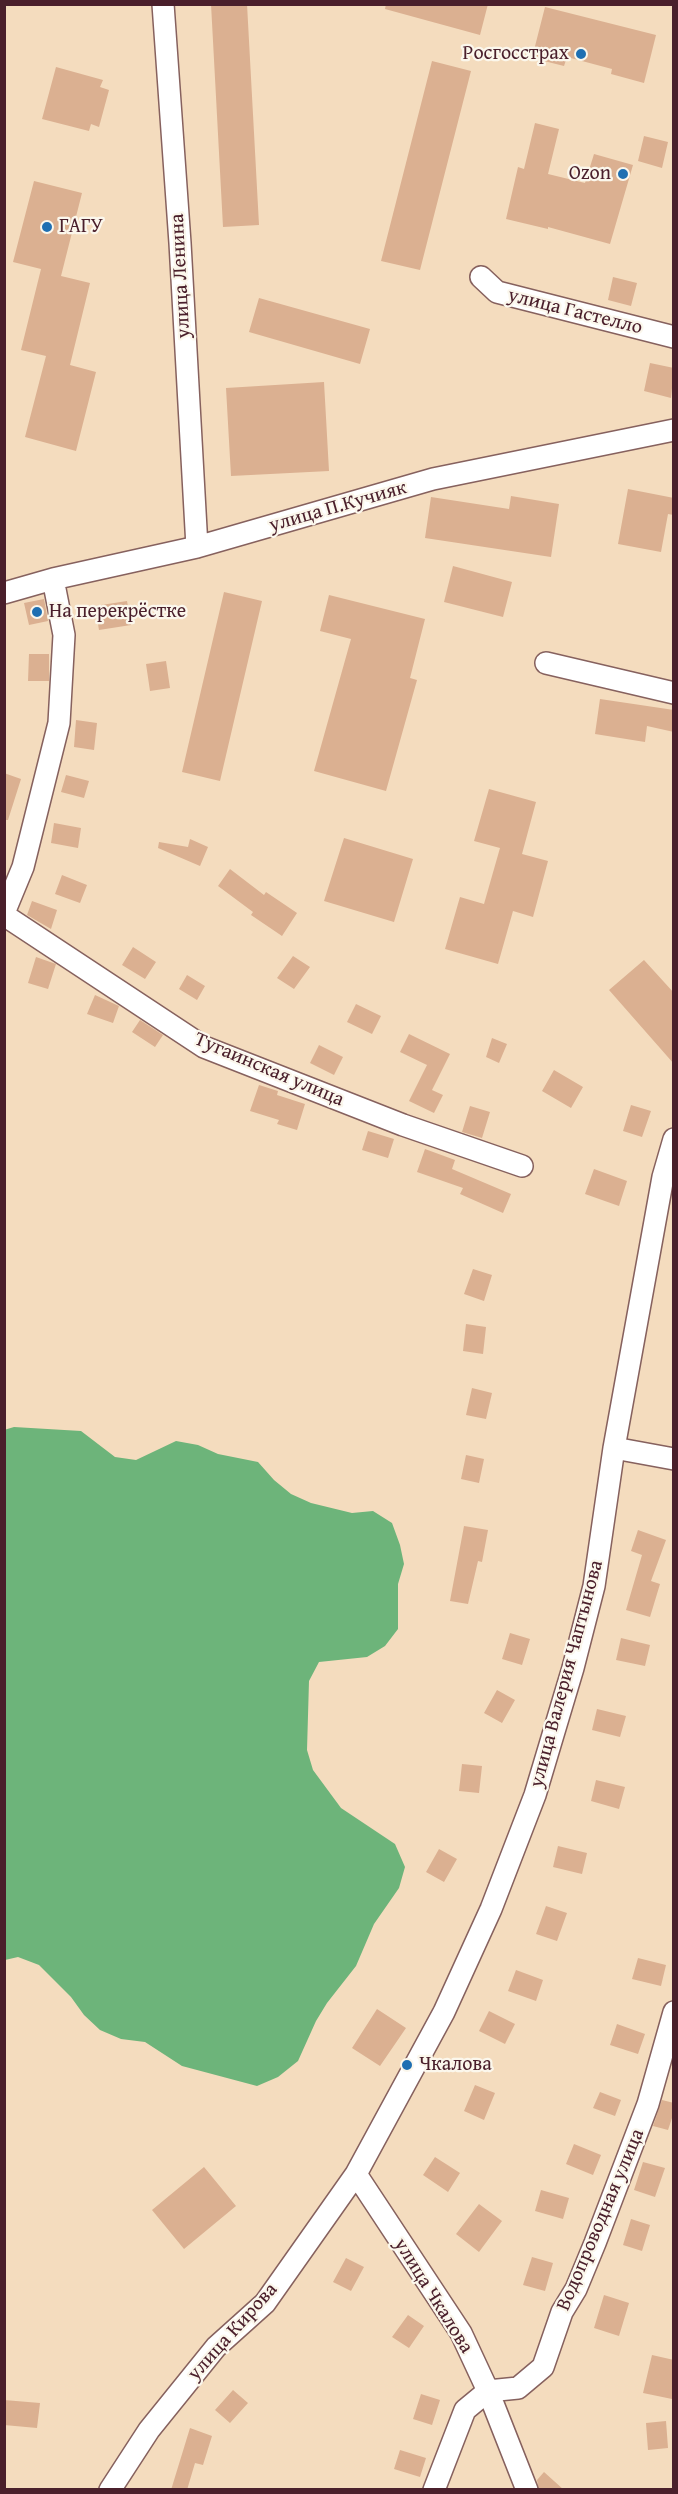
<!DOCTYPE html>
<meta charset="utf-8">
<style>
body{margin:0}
#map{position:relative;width:678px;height:2494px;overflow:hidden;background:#f4dcbe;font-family:"Gentium Book Plus",serif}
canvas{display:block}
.frame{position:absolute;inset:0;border:6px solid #4a1f2b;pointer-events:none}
</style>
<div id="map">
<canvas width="678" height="2494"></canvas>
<div class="frame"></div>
</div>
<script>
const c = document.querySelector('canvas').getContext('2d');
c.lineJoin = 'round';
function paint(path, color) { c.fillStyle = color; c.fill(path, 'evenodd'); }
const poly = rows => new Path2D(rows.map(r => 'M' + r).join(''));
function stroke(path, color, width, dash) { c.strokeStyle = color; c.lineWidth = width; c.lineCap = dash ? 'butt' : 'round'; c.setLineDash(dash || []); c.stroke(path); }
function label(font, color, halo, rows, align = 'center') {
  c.font = font + ' "Gentium Book Plus",serif'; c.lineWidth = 4.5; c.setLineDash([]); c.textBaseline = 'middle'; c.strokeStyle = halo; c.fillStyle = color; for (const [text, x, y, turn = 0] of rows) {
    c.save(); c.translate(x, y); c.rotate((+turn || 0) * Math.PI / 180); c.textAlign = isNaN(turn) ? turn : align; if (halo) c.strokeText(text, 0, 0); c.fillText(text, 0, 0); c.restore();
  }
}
const forest = poly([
 [14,1427,81,1431,115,1457,136,1460,176,1441,198,1445,218,1454,258,1462,274,1480,291,1494,311,1503,352,1513,373,1511,392,1523,400,1545,404,1564,398,1584,398,1629,385,1646,367,1657,319,1662,309,1681,307,1750,313,1770,341,1808,395,1844,405,1867,399,1888,374,1924,356,1966,327,2003,316,2021,298,2061,278,2077,257,2086,182,2066,145,2042,121,2039,100,2030,84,2015,71,1997,39,1965,18,1957,5,1960,4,1430]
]);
const building = poly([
 [211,4,247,4,259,225,223,227],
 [386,4,488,4,480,35,385,9],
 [545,7,656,35,644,83,611,74,612,69,567,57,564,66,532,58],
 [432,61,471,71,420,270,381,261],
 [56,67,103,80,100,87,109,90,99,127,91,124,89,131,42,119],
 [535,123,559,129,548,174,585,183,594,154,633,165,610,244,548,227,548,229,506,219,518,167,524,169],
 [644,136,668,142,662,168,638,161],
 [34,181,82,193,61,276,90,283,70,365,96,372,76,451,25,437,46,356,21,350,41,269,13,262],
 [613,277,637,283,631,306,608,300],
 [259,298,370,329,360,364,249,332],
 [650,363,674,368,671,398,644,391],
 [324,382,329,471,231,476,226,388],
 [628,489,674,498,674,515,668,514,661,552,618,544],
 [511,496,559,504,551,557,425,538,431,497,509,509],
 [453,566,512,582,503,617,444,602],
 [224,592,262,601,220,781,182,772],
 [329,595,425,619,410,678,417,680,386,791,314,771,351,639,320,631],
 [44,599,48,621,29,625,24,603],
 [127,601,131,625,99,630,95,606],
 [29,654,49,654,49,681,28,681],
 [166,661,170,688,150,691,146,664],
 [600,699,674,710,674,732,647,726,645,742,595,734],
 [76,720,97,723,94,750,74,747],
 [4,773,21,779,8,820,4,820],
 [66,775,89,781,84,798,61,792],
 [489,789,536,802,522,854,548,861,533,917,513,911,498,964,445,949,460,897,484,904,500,848,474,841],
 [54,823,81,828,78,848,51,843],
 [344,838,413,859,394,922,324,901],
 [190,839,208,847,200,866,158,848,159,842,188,847],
 [230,869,264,895,266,892,297,913,282,936,251,915,253,912,218,886],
 [62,875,87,885,80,903,55,894],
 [32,901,57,910,51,929,27,915],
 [133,947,156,962,145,979,122,965],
 [293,956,310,967,294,989,277,978],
 [36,957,56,964,48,989,28,983],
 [644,960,674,993,674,1064,609,990],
 [187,975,205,986,197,1000,179,989],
 [95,995,119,1006,113,1023,87,1014],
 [356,1004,381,1016,372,1034,347,1022],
 [140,1020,163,1035,155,1047,132,1032],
 [409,1034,450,1054,432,1090,443,1095,434,1113,409,1101,427,1065,400,1052],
 [492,1038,507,1044,499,1063,486,1057],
 [319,1045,343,1057,334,1075,310,1063],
 [554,1070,583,1087,571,1108,542,1091],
 [259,1085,278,1091,277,1095,305,1104,297,1130,277,1124,279,1120,250,1111],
 [631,1105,651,1111,642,1137,623,1131],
 [470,1106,490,1112,482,1138,462,1132],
 [368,1131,394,1139,388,1158,362,1150],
 [425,1149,455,1160,452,1169,511,1194,503,1213,460,1194,463,1188,417,1172],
 [594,1169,627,1181,619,1206,585,1194],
 [473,1269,492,1275,484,1301,464,1294],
 [466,1324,486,1327,483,1354,463,1351],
 [472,1388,492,1393,486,1419,466,1415],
 [466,1455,484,1459,479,1483,461,1479],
 [464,1526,488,1530,482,1562,478,1561,468,1604,450,1601],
 [638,1530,666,1540,651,1581,660,1584,650,1617,626,1610,642,1555,631,1551],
 [510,1633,530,1639,522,1665,502,1659],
 [621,1638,650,1645,645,1666,616,1660],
 [497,1690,515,1700,502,1723,484,1713],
 [597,1709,626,1716,620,1737,592,1730],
 [462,1764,482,1766,479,1793,459,1791],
 [596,1780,625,1787,619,1809,591,1801],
 [558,1846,587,1853,582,1874,553,1867],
 [439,1849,457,1859,444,1882,426,1872],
 [546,1906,567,1913,557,1941,536,1934],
 [638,1958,666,1965,661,1986,632,1979],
 [516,1970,543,1980,536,2001,508,1991],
 [377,2009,406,2028,380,2066,352,2048],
 [489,2011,515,2024,505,2044,479,2031],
 [617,2024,645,2034,638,2054,610,2045],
 [475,2085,495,2093,484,2120,464,2111],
 [600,2092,621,2100,615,2116,593,2108],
 [662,2100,674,2103,674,2112,668,2130,653,2126],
 [574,2144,601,2155,593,2175,566,2164],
 [435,2157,460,2173,448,2192,423,2175],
 [643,2162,665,2168,655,2197,634,2190],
 [204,2167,236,2206,184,2249,152,2210],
 [541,2190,569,2198,563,2219,535,2211],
 [479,2204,502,2221,479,2252,456,2234],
 [631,2219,650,2225,642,2251,623,2245],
 [532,2257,553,2263,545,2291,523,2285],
 [346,2258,364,2267,351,2291,333,2282],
 [604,2295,629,2303,619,2336,594,2328],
 [408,2315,424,2326,409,2348,392,2337],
 [652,2355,674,2360,672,2399,643,2393],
 [233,2390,248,2403,230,2423,215,2410],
 [421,2394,440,2400,432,2425,413,2419],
 [4,2400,40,2403,37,2428,4,2425],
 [666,2421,668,2448,648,2450,646,2423],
 [190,2428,212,2436,203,2465,195,2463,187,2490,171,2490],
 [400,2450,426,2458,420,2477,394,2469],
 [544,2472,564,2490,539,2490,537,2480]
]);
const minor = poly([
 [163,4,180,243,197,547],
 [481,277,497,292,674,337],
 [4,593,53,579,197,547,433,479,674,430],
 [546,663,674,693],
 [4,913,23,867,59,723,64,635,53,579],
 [4,915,204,1047,403,1125,522,1166],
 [614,1448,674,1459],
 [356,2174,461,2333,488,2391,527,2490],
 [110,2490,149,2430,216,2347,265,2303,356,2174,444,2012,491,1909,535,1795,573,1668,594,1586,614,1448,663,1177,674,1139],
 [434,2490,465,2410,488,2391,518,2388,543,2367,562,2312,576,2289,595,2243,648,2104,674,2012]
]);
const markers = [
 [581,54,6,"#1f6fb2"],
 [623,174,6,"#1f6fb2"],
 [47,227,6,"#1f6fb2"],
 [37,612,6,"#1f6fb2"],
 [407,2065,6,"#1f6fb2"]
];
const poiNames = [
 ["Росгосстрах",569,54,"right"],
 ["Ozon",611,174,"right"],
 ["ГАГУ",59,227],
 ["На перекрёстке",49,612],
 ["Чкалова",419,2065]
];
const streetNames = [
 ["улица Ленина",181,276,-93],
 ["улица Гастелло",575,312,14],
 ["улица П.Кучияк",338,507,-16],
 ["Тугаинская улица",269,1070,23],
 ["улица Валерия Чаптынова",567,1674,-75],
 ["Водопроводная улица",601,2220,-67],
 ["улица Чкалова",433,2296,58],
 ["улица Кирова",233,2332,-48]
];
paint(forest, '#6db47a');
paint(building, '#dbb091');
stroke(minor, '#86615e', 24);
stroke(minor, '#fff', 21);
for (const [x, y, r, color] of markers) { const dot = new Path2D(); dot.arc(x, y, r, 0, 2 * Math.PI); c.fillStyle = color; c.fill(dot); stroke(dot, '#fbf7ec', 2); }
label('20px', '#4a1f2b', '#fbf7ec', poiNames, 'left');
label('20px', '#4a1f2b', '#fbf7ec', streetNames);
</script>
